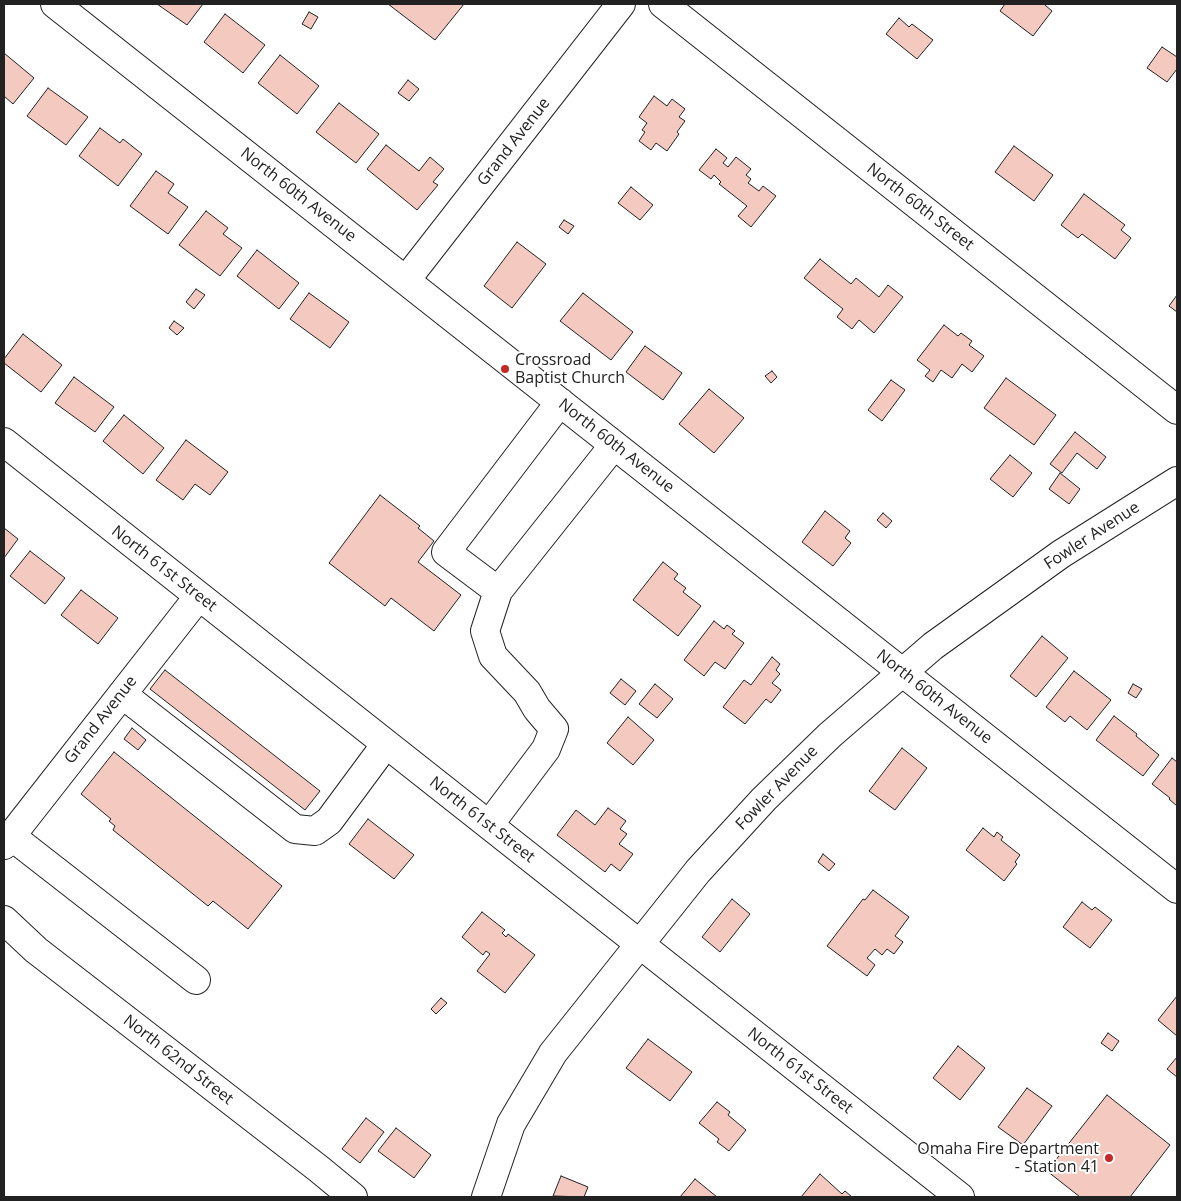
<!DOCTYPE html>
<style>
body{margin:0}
#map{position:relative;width:1181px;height:1201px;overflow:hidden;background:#fff;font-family:"Open Sans",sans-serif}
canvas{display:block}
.frame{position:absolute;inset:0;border:5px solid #222;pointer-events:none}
</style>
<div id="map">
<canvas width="1181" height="1201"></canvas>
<div class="frame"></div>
</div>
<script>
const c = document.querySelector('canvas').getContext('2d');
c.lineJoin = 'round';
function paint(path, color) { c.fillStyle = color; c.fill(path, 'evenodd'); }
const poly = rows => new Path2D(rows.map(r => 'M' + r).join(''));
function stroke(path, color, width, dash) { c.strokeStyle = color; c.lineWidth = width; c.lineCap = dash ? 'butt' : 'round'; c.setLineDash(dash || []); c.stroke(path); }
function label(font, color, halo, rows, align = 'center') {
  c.font = font + ' "Open Sans",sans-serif'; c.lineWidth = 4; c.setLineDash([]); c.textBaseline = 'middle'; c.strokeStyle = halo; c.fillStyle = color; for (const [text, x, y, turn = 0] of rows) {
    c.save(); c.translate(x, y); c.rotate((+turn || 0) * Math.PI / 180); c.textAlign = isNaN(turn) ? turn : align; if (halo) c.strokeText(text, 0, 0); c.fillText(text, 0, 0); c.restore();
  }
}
const building = poly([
 [157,4,203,4,187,25,157,4],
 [388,4,464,4,435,40,388,4],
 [1005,4,1047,4,1045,5,1052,11,1033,36,1000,11,1005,4],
 [309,12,318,17,311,29,302,24,309,12],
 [225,14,265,45,243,73,204,42,225,14],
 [899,18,909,27,912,24,933,40,917,59,886,34,899,18],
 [1162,47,1177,57,1177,69,1167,82,1147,68,1162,47],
 [4,53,34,78,13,104,4,96,4,53],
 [280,55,319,86,297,114,258,83,280,55],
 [408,80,419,89,409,101,398,93,408,80],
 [48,88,88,117,66,145,27,116,48,88],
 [654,96,667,106,672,99,685,109,679,117,685,121,677,132,679,134,667,151,656,143,651,150,639,141,645,132,642,130,647,123,639,117,654,96],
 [339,103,379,134,356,163,316,132,339,103],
 [100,128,120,143,123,139,142,154,118,186,79,156,100,128],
 [386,145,419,171,430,157,444,169,433,182,438,185,417,210,367,169,386,145],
 [1014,146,1053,175,1034,201,995,172,1014,146],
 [716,149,727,158,723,163,728,167,736,157,751,169,746,175,751,179,748,183,759,191,763,186,776,196,751,227,738,216,747,206,719,184,721,182,714,175,711,179,699,170,716,149],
 [156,171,174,184,168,193,188,207,168,234,130,206,156,171],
 [631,187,653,205,640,220,618,203,631,187],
 [1084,194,1125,225,1121,230,1131,238,1115,259,1082,234,1078,238,1061,225,1084,194],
 [206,211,228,228,223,234,242,248,220,276,179,245,206,211],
 [564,220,574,226,568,234,559,227,564,220],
 [517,242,546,264,512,308,484,286,517,242],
 [257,250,299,283,279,309,237,276,257,250],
 [820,259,851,284,856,278,879,297,888,285,903,297,874,333,859,320,852,329,837,317,843,309,804,278,820,259],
 [196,289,205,295,194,309,186,302,196,289],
 [309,293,349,322,330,348,290,319,309,293],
 [583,293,633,332,611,360,560,321,583,293],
 [1177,295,1177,312,1169,306,1177,295],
 [174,321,184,328,177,335,169,328,174,321],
 [944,325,958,336,961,333,972,341,969,345,984,356,972,372,962,364,952,378,941,370,933,382,925,376,930,370,917,360,944,325],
 [23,334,62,365,41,392,4,363,4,359,23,334],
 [645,346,682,373,663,400,626,372,645,346],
 [772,371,777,377,771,383,765,376,772,371],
 [74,377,114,407,95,432,55,403,74,377],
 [1006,378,1056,415,1034,445,984,408,1006,378],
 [891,380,905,390,882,421,868,410,891,380],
 [709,389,744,418,714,453,679,424,709,389],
 [124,415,164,448,143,474,103,441,124,415],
 [1075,432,1106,457,1097,469,1077,453,1062,473,1050,464,1075,432],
 [186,440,228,472,210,495,195,484,183,500,156,480,186,440],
 [1010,455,1032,473,1013,497,990,479,1010,455],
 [1060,473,1080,489,1069,504,1049,489,1060,473],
 [380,495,420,526,418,528,434,541,418,562,461,595,434,631,391,598,385,606,329,563,380,495],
 [825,511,850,531,845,538,851,543,833,566,802,542,825,511],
 [883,513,892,521,886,528,877,520,883,513],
 [4,528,18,539,4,558,4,528],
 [30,551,65,578,45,604,10,576,30,551],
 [663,562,678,574,674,579,686,588,683,592,701,606,678,636,633,600,663,562],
 [81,590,118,618,98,644,61,615,81,590],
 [714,621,724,629,727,625,735,631,732,634,744,643,725,669,715,662,704,676,684,660,714,621],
 [1042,636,1068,658,1036,697,1010,676,1042,636],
 [772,657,780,664,776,670,780,674,772,683,781,690,771,703,766,699,745,724,723,707,744,680,751,685,772,657],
 [165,670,320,791,305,810,150,689,165,670],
 [1074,671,1111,700,1087,730,1070,716,1065,722,1046,707,1074,671],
 [621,679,636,691,625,705,610,693,621,679],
 [655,684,673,699,657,718,639,704,655,684],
 [1133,684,1142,689,1136,698,1128,693,1133,684],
 [1114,716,1137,734,1136,736,1159,755,1143,776,1096,740,1114,716],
 [628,717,654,740,633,765,607,743,628,717],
 [132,728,146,740,138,750,124,739,132,728],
 [902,748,927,768,895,810,869,791,902,748],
 [114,752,282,886,248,929,213,901,208,906,113,830,115,826,109,821,111,819,81,794,114,752],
 [1172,758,1177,762,1177,806,1169,799,1170,798,1152,784,1172,758],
 [608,808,626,821,620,829,627,834,619,844,633,854,620,871,611,864,605,872,557,835,576,810,595,825,608,808],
 [368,819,414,855,394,879,349,844,368,819],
 [983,828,994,837,997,832,1003,837,1001,840,1020,855,1015,862,1017,864,1004,881,966,850,983,828],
 [823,854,835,864,829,871,818,862,823,854],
 [873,890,909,917,895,936,903,942,894,954,887,949,882,955,875,949,867,958,875,965,867,976,827,946,863,899,865,900,873,890],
 [732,899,750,914,720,952,702,937,732,899],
 [1082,902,1092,910,1095,907,1112,920,1090,948,1063,927,1082,902],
 [482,912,505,930,502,933,506,937,508,934,535,955,505,993,477,971,490,954,486,951,483,955,462,937,482,912],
 [1177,996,1177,1036,1158,1020,1177,996],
 [441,998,447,1003,436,1014,431,1009,441,998],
 [1108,1033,1119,1041,1112,1051,1101,1043,1108,1033],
 [648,1039,692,1072,670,1101,626,1068,648,1039],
 [958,1046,985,1068,960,1100,933,1078,958,1046],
 [1177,1057,1177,1077,1167,1069,1177,1057],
 [1027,1088,1052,1106,1023,1145,998,1127,1027,1088],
 [1107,1095,1170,1145,1130,1197,1080,1197,1047,1171,1107,1095],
 [717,1102,730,1112,728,1115,746,1130,729,1151,717,1142,719,1139,699,1123,717,1102],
 [366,1118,384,1132,360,1163,342,1149,366,1118],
 [396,1128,431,1155,414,1178,378,1151,396,1128],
 [820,1174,842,1194,845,1191,852,1197,801,1197,820,1174],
 [561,1176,588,1187,584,1197,553,1196,561,1176],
 [695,1179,717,1197,680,1197,695,1179]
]);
const minor = poly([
 [55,4,1177,889],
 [406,280,621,4],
 [4,442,960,1197],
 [498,591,614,445],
 [122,694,295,829,315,831,329,821,386,744],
 [489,825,546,749,554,729,537,709,527,692,493,656,485,631,498,591,446,552,560,402],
 [11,836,196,980],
 [4,845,199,596],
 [4,920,36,950,319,1169,353,1197],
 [486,1197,511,1124,553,1053,698,871,764,799,830,735,933,646,1061,554,1177,481]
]);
const major = poly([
 [663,4,1177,410]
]);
const markers = [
 [505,369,5,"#c62828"],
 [1109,1158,5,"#c62828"]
];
const streetNames = [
 ["Grand Avenue",514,142,-52],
 ["North 60th Avenue",298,195,38],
 ["North 60th Street",920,207,38],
 ["North 60th Avenue",616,446,38],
 ["Fowler Avenue",1092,536,-33],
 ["North 61st Street",164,569,38],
 ["North 60th Avenue",934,697,38],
 ["Grand Avenue",101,720,-52],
 ["Fowler Avenue",777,788,-46],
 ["North 61st Street",482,820,38],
 ["North 62nd Street",178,1060,38],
 ["North 61st Street",800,1071,38]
];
const poiNames = [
 ["Crossroad",515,360],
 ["Baptist Church",515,378],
 ["Omaha Fire Department",1099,1149,"right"],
 ["- Station 41",1099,1167,"right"]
];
paint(building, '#f3c9c0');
stroke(building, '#222', 1);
stroke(minor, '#222', 30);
stroke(major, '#222', 30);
stroke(minor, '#fff', 28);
stroke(major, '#fff', 28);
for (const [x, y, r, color] of markers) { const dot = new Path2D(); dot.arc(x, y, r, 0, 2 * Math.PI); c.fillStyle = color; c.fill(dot); stroke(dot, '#fff', 2); }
label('16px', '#222', '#fff', streetNames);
label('16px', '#222', '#fff', poiNames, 'left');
</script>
